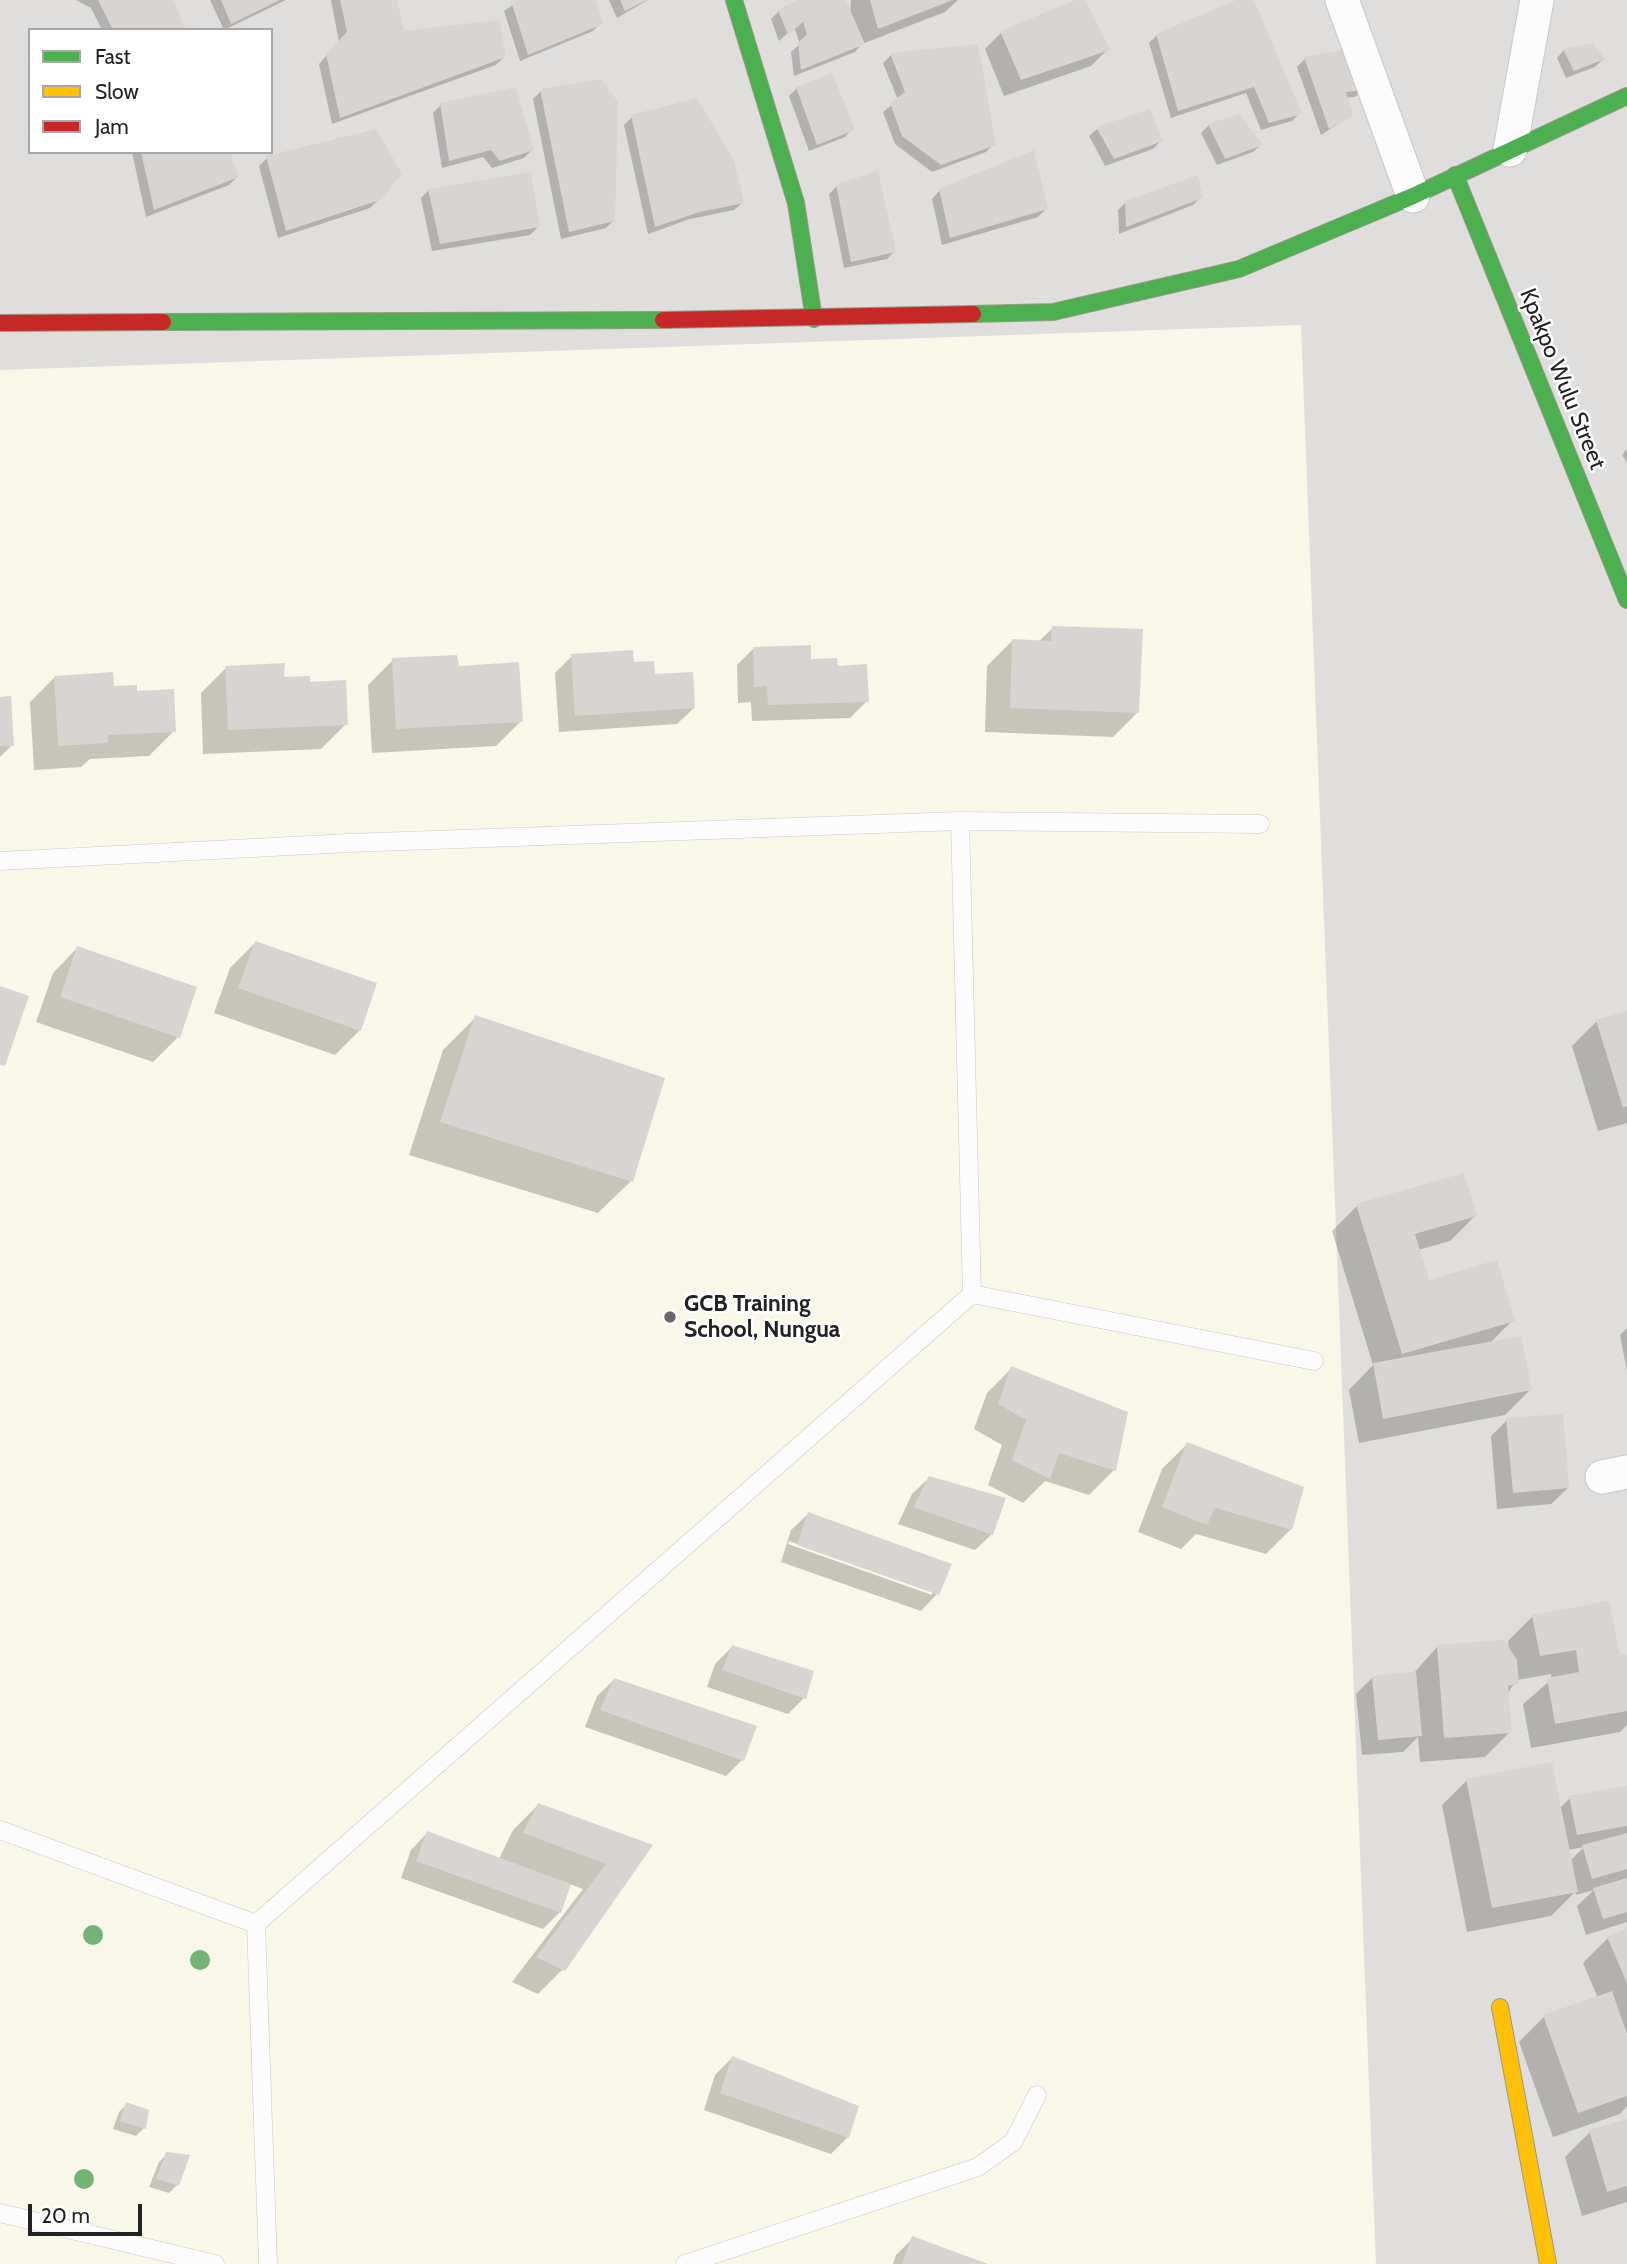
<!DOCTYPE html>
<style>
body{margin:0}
#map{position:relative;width:1627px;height:2264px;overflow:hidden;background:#f0eeeb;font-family:Cabin,sans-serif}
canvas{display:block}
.legend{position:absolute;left:28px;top:28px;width:245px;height:126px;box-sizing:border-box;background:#fff;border:2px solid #a7a7a7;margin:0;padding:9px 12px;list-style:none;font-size:21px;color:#222}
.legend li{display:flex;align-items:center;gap:14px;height:35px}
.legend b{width:35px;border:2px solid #a7a7a7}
.scale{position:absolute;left:28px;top:2204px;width:114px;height:32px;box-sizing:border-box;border:4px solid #222;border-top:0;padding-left:9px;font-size:21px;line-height:24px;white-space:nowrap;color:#222;-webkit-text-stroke:5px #fff;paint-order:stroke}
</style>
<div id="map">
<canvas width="1627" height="2264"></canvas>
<ul class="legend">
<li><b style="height:9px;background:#4caf50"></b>Fast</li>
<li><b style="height:9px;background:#ffc107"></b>Slow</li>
<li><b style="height:9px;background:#c62828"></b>Jam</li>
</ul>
<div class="scale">20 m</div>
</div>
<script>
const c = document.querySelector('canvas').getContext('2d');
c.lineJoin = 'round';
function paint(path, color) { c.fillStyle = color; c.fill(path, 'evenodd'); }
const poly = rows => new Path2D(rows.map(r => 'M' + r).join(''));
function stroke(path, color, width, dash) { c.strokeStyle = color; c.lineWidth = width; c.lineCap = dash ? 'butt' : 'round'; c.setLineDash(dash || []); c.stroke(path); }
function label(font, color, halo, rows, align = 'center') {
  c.font = font + ' Cabin,sans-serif'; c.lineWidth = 5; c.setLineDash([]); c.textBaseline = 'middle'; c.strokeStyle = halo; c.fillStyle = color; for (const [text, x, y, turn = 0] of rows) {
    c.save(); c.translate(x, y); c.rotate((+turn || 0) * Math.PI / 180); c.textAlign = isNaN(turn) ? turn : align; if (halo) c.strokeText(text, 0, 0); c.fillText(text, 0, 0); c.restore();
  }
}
const residential = poly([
 [0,0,1627,0,1627,2264,0,2264],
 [30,30,271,30,271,152,30,152]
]);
const education = poly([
 [1301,325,1376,2264,0,2264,0,370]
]);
const shadow = poly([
 [76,0,172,0,184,30,102,30,91,8],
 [210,0,286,0,224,30],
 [331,0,395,0,403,33,504,57,496,65,332,124,319,64,339,42],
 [520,0,594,0,601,23,593,31,520,61,504,11],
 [609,0,648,0,617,18],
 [802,0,844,0,850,14,851,0,958,0,945,12,862,44,855,52,794,76,791,52,800,44,794,27,779,41,771,19,779,11],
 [1081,0,1108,49,1091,66,1004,96,985,49,1001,33],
 [1241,0,1252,0,1300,113,1292,121,1261,130,1246,93,1171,118,1149,43,1157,35],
 [1564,50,1603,59,1595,67,1566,78,1557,58],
 [891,55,994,144,986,152,932,172,895,144,883,112,898,100,883,63],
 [1305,59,1363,89,1355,97,1346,98,1351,116,1321,135,1297,67],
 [797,88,852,129,845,137,809,151,789,96],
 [541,91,614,220,606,228,561,239,533,99],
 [441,105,532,150,524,158,492,168,483,157,442,168,433,113],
 [632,117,742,203,734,210,690,219,648,234,624,125],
 [1209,125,1261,145,1253,152,1217,165,1201,133],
 [1097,129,1161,141,1153,149,1105,166,1089,136],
 [132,152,228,152,237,177,229,185,146,217],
 [267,158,379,199,370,208,278,238,259,166],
 [837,186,895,251,887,259,844,268,829,194],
 [429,190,538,227,530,235,432,251,421,198],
 [940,190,1046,209,1038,217,942,245,932,199],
 [1201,197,1193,205,1119,234,1118,210,1126,202],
 [1627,449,1627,463,1622,455],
 [1053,628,1138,712,1113,737,985,732,987,666,1012,641,1038,642],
 [753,649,836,668,867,701,850,718,752,721,751,702,738,703,737,665],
 [572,656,632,664,653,676,694,708,677,724,559,732,555,673],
 [393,660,457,668,521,721,496,746,372,753,368,685],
 [226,668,283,678,346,724,321,749,203,754,201,693],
 [55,677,136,693,174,731,149,756,90,759,81,767,34,770,30,702],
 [0,699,12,745,0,757],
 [255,943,360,1030,335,1055,214,1013,230,968],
 [77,948,178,1037,153,1062,36,1022,53,973],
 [1627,1012,1627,1123,1598,1131,1572,1046,1597,1021],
 [476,1017,631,1181,598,1213,409,1155,443,1050],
 [1357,1206,1475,1216,1450,1241,1418,1250,1427,1282,1513,1320,1490,1343,1530,1390,1505,1415,1359,1443,1349,1390,1373,1365,1332,1231],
 [1627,1328,1627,1371,1620,1335],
 [1012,1368,1114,1470,1089,1495,1045,1481,1023,1503,988,1485,1002,1445,974,1429,987,1393],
 [1507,1420,1568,1488,1551,1504,1497,1509,1491,1436],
 [1187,1444,1291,1529,1266,1554,1196,1534,1181,1549,1138,1532,1162,1469],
 [929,1478,992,1534,975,1550,898,1524,912,1494],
 [808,1514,937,1594,921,1611,781,1562,791,1530],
 [789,1541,932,1591,932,1595,788,1544],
 [1533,1616,1618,1657,1627,1655,1627,1725,1620,1732,1531,1748,1523,1704,1552,1679,1551,1674,1517,1680,1507,1694,1510,1732,1485,1757,1420,1762,1418,1737,1403,1752,1362,1755,1356,1694,1373,1677,1413,1674,1437,1647,1509,1651,1508,1641],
 [732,1647,804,1698,788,1714,707,1687,715,1664],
 [614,1680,742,1760,726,1776,585,1727,597,1696],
 [1467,1780,1559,1809,1570,1798,1627,1788,1627,1922,1586,1935,1577,1906,1594,1890,1576,1895,1575,1892,1551,1916,1467,1932,1442,1805],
 [1584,1847,1570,1861,1567,1850],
 [538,1805,651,1846,563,1969,538,1994,512,1982,583,1889,570,1884,559,1913,543,1929,401,1878,411,1850,427,1833,499,1859,513,1830],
 [1627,1930,1627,2106,1620,2114,1553,2137,1519,2042,1544,2017,1598,1998,1583,1963,1608,1938],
 [732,2058,848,2137,831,2154,704,2110,715,2075],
 [127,2104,144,2128,136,2136,113,2129,119,2112],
 [1627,2121,1627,2202,1582,2216,1565,2157,1590,2132],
 [167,2154,177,2185,169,2193,149,2187,159,2162],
 [913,2238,983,2264,893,2264,896,2255]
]);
const building = poly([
 [98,0,174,0,185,30,113,30],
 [221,0,280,0,231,24],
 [340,0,397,0,404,31,499,20,506,57,340,118,326,54,347,32],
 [515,0,596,0,603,24,528,55,511,1],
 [620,0,647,0,625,11],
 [798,0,846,0,865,44,801,70,798,43,807,34,803,22,788,35,778,10],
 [870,0,953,0,878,29],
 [1076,0,1085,0,1110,50,1021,80,1000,31],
 [1236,0,1254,0,1302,114,1269,123,1254,87,1178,111,1156,34],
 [1593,43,1605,59,1574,71,1563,49],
 [978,44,996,145,941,165,902,136,890,103,905,92,890,53],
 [1347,49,1365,90,1346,92,1353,116,1329,129,1304,57],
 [832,73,855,130,817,145,796,87],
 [601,79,618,102,615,221,569,232,540,89],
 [516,87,534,150,500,161,491,150,449,161,440,103],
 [697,98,734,161,744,203,700,212,655,227,631,115],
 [1150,109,1163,141,1114,159,1096,127],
 [1239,114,1263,145,1225,159,1208,124],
 [376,129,402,174,380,200,286,231,266,156],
 [1034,150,1048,209,950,238,939,189],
 [141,152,230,152,239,177,154,210],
 [878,171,896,252,851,262,836,184],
 [531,172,540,227,440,244,428,189],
 [1198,175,1203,198,1126,227,1125,201],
 [1052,626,1143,629,1139,713,1010,708,1012,639,1051,641],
 [811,645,811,659,837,658,838,666,867,664,869,702,768,705,767,686,754,687,753,647],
 [633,650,634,662,654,661,655,674,693,672,695,708,575,716,571,654],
 [457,655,459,666,519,662,523,722,396,729,392,658],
 [285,663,284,677,310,676,310,682,346,680,348,725,228,730,225,666],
 [113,672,114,686,137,685,137,691,174,689,176,732,108,735,108,743,58,746,54,676],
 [11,696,14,746,0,746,0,697],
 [255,941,377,983,361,1031,238,988],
 [77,946,197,987,180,1038,60,997],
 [0,986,29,996,5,1066,0,1065],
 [1627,1011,1627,1106,1623,1108,1596,1020],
 [475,1015,665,1078,633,1182,440,1122],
 [1464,1173,1477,1216,1415,1234,1429,1280,1497,1260,1515,1321,1402,1354,1356,1204],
 [1521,1336,1532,1390,1383,1419,1373,1363],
 [1011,1366,1128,1412,1116,1471,1059,1453,1050,1479,1012,1460,1026,1420,998,1404],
 [1563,1414,1569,1488,1513,1493,1506,1418],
 [1187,1442,1304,1487,1292,1530,1215,1508,1207,1525,1162,1507],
 [929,1476,1006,1498,993,1535,913,1507],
 [808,1512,952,1564,939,1595,797,1545],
 [1609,1601,1620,1655,1627,1654,1627,1711,1555,1724,1547,1678,1579,1672,1576,1650,1540,1656,1532,1615],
 [1504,1640,1517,1660,1519,1684,1508,1686,1512,1733,1444,1738,1437,1645],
 [732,1645,814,1671,806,1699,722,1670],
 [1416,1672,1422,1736,1378,1740,1372,1676],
 [614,1678,757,1726,744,1761,600,1710],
 [1552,1762,1578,1892,1492,1908,1466,1779],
 [1627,1786,1627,1826,1577,1835,1569,1796],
 [538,1803,653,1845,565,1971,536,1957,606,1864,523,1833],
 [427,1831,571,1884,561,1913,416,1861],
 [1627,1833,1627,1869,1592,1879,1582,1845],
 [1627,1878,1627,1912,1603,1919,1593,1888],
 [1627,1928,1627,1983,1607,1937],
 [1612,1991,1627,2034,1627,2096,1578,2113,1543,2015],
 [732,2056,859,2106,849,2138,720,2093],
 [126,2102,149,2110,146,2129,120,2121],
 [1627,2119,1627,2186,1607,2192,1589,2130],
 [166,2152,190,2155,179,2186,156,2179],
 [912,2236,988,2264,902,2264]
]);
const lane = poly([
 [960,821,972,1294,1314,1361],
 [0,861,349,843,960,821,1260,824],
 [0,1830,256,1924,972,1294],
 [256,1924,268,2264],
 [0,2213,215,2264],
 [685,2264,978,2167,1013,2142,1037,2095]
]);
const street = poly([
 [1342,0,1413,196],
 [1510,150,1537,0],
 [1602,1477,1627,1472]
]);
const fast = poly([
 [734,0,796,203,814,319],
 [1455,175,1627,600],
 [973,314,1053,312,1239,269,1413,196,1627,96],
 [163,322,663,320]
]);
const slow = poly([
 [1500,2007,1548,2264]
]);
const jam = poly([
 [663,320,973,314],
 [0,323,163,322]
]);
const trees = [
 [93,1935],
 [200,1960],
 [84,2179]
];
const markers = [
 [670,1317,7,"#6a6968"]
];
const streetNames = [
 ["Kpakpo Wulu Street",1562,379,68]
];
const poiNames = [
 ["GCB Training",684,1304],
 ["School, Nungua",684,1330]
];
paint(residential, '#dfdedc');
paint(education, '#f8f7e8');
paint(shadow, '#0003');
paint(building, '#d7d4d2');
stroke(lane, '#c9c8c7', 19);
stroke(street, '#c9c8c7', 35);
stroke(fast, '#999a82', 18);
stroke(slow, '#999a82', 18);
stroke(jam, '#999a82', 18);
stroke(lane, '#fdfcfc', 18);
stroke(street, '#fdfcfc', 33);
stroke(fast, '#4caf50', 16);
stroke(slow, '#ffc107', 16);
stroke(jam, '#c62828', 16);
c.fillStyle = '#73b476';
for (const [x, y] of trees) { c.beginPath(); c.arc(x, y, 10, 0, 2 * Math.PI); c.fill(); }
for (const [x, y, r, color] of markers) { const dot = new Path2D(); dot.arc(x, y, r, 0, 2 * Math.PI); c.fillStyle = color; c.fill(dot); stroke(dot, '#fff', 2.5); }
label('23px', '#222', '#fff', streetNames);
label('bold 23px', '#222', '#fff', poiNames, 'left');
</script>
